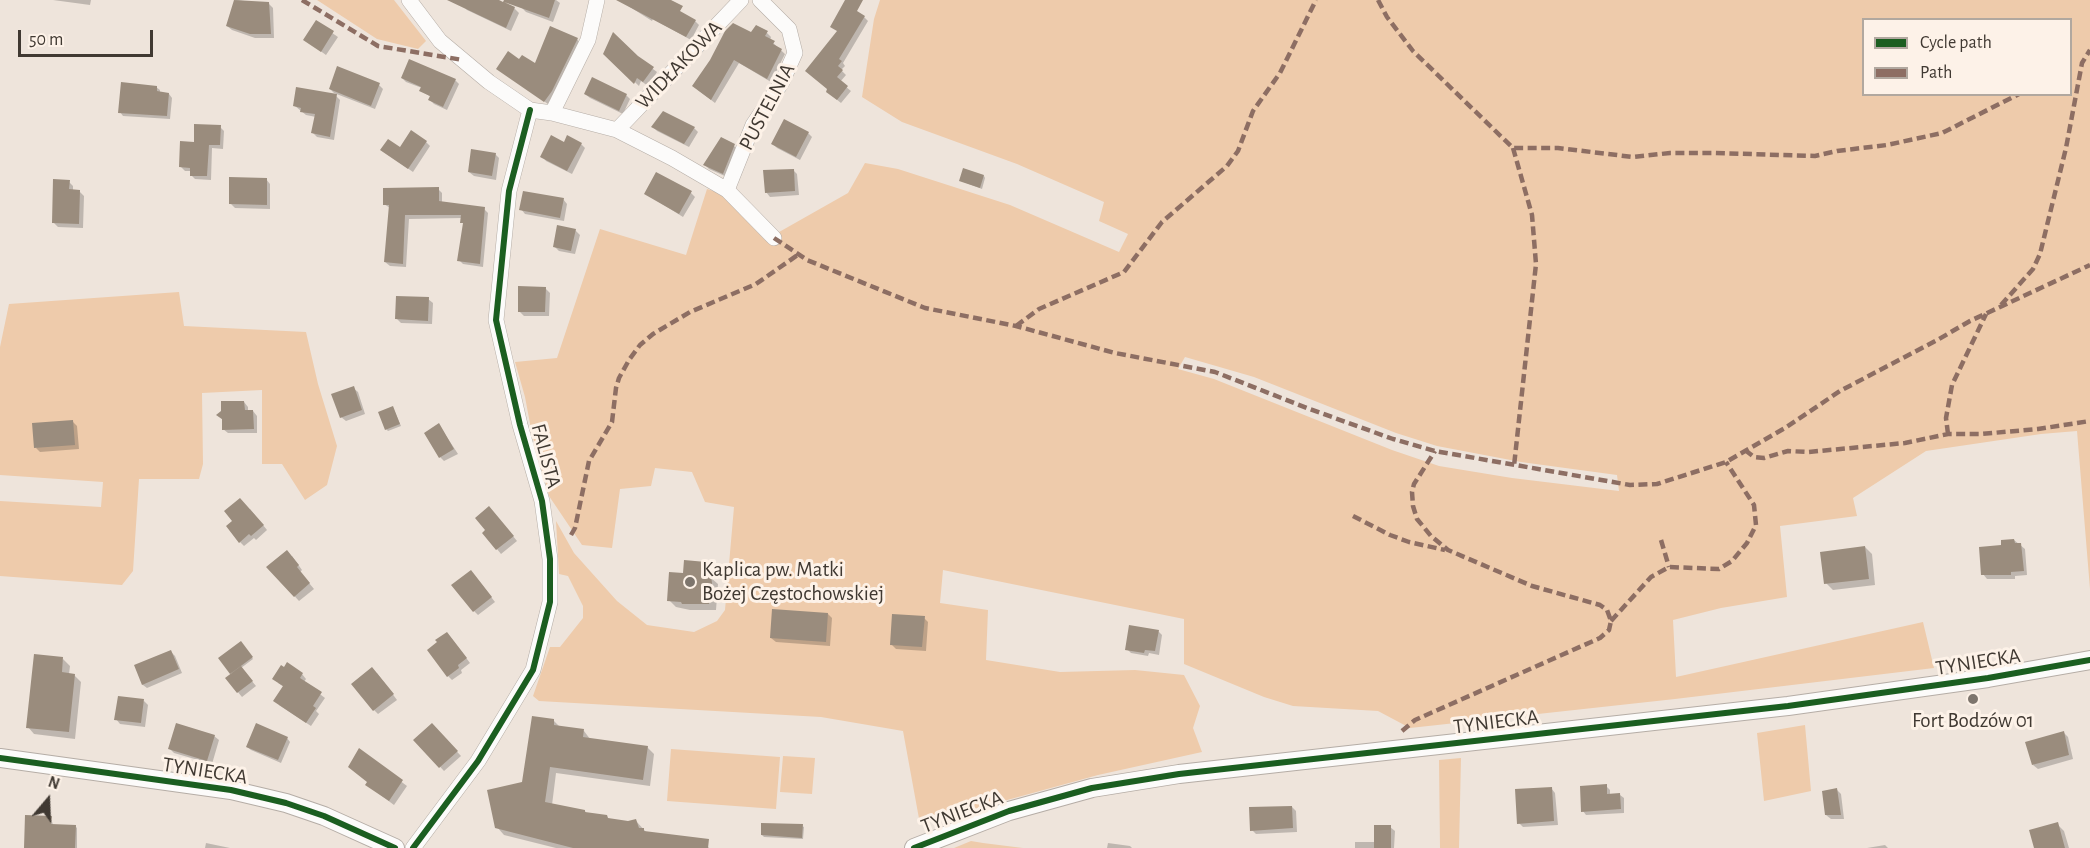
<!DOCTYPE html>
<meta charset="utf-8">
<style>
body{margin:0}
#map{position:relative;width:2090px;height:848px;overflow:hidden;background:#eee4db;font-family:"Alegreya Sans",sans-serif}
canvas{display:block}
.legend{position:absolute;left:1862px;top:18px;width:210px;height:78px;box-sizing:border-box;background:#fdf2e8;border:2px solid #b1a89f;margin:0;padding:8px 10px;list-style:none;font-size:18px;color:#403932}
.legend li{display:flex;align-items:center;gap:12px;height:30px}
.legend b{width:30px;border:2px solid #b1a89f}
.north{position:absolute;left:18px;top:770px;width:60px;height:60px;-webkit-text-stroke:4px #fdf2e8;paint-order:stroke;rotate:19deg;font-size:16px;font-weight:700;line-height:24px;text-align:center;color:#403932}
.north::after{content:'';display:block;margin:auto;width:21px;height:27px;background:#403932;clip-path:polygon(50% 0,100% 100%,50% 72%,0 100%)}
.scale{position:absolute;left:18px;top:30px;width:135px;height:27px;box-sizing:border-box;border:3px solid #403932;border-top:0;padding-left:8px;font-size:18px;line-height:21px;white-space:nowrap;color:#403932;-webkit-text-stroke:4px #fdf2e8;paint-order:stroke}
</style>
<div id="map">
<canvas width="2090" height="848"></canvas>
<ul class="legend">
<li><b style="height:8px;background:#1b5e20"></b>Cycle path</li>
<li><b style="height:8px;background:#8d6e63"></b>Path</li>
</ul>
<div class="north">N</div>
<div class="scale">50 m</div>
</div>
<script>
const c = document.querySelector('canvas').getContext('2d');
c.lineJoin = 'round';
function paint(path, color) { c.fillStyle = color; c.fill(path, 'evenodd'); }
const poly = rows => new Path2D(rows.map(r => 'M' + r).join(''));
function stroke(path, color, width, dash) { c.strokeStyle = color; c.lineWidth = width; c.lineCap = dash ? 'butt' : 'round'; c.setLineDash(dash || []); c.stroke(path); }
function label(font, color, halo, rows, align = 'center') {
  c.font = font + ' "Alegreya Sans",sans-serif'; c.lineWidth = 6; c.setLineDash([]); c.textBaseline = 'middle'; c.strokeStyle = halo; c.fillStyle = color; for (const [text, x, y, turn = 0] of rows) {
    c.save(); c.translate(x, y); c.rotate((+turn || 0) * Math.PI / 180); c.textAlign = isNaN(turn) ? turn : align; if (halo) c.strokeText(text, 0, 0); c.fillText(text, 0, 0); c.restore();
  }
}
const green = poly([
 [317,0,394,0,426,41,418,49,377,39],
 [880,0,2090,0,2090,589,2077,431,2041,434,1926,451,1853,498,1857,516,1780,526,1787,597,1721,608,1673,620,1676,677,1923,622,1934,668,1675,699,1410,728,1378,711,1293,706,1264,697,1184,664,1184,619,943,570,940,603,988,610,986,660,1060,672,1135,670,1184,675,1200,706,1193,728,1202,752,1098,775,920,824,903,731,821,717,539,701,533,696,550,647,560,647,583,618,583,606,568,576,559,574,556,521,574,553,617,601,647,625,694,632,717,621,725,610,734,507,705,502,692,472,655,468,651,486,620,489,612,548,582,545,549,496,532,434,525,397,515,362,557,358,600,229,686,255,707,189,720,193,765,240,848,193,865,163,898,169,1010,205,1119,252,1128,234,1099,221,1104,202,1017,164,902,122,862,97,874,19],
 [1864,20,2070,20,2070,94,1864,94],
 [1185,357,1254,377,1396,433,1437,446,1521,462,1617,475,1619,491,1512,478,1439,466,1392,450,1214,379,1178,369],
 [179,292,184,326,306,332,318,384,337,446,327,485,305,500,282,464,262,464,262,390,202,393,203,464,199,479,139,479,133,571,122,585,0,576,0,501,101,507,103,482,0,475,0,347,9,304],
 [1805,725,1811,791,1764,801,1757,733],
 [671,749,780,757,776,809,667,801],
 [783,756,815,758,812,794,780,792],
 [1461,758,1459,848,1440,848,1439,760],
 [971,841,983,843,1023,848,954,848]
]);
const shadow = poly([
 [53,0,91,0,90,5],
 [236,0,269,4,273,8,274,38,255,38,232,30,227,26],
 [458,0,495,0,514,8,519,13,511,31,467,10],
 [525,0,556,0,560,3,553,22,526,12,522,8],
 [619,0,657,0,695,21,699,25,691,40,653,19,652,21],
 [864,17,868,21,843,63,845,66,841,70,846,75,840,82,851,91,841,103,831,95,829,90,839,32,832,26],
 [316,22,338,37,326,55,305,40],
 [767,33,771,37,770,40,785,54,771,82,739,63,715,103,698,90,751,34],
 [577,39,580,43,548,104,502,72,520,61,536,66],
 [605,54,637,57,657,72,648,86,641,81,639,86],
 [338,68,379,85,383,89,375,109,334,93,330,89],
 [402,78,455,80,459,84,447,110,434,104,430,100,431,97,421,91,422,88,406,82],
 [156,87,160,90,160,93,169,94,172,98,170,119,123,116,120,112],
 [585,94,626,95,630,99,623,114,590,98],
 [336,96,340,100,334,140,317,137,313,133,316,117,306,115,295,106],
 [220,127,224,131,223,149,212,148,211,180,195,179,191,175,191,171,185,171,181,167,195,144],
 [653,127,694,128,698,132,689,147,657,131],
 [808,133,812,137,800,160,777,148,773,144],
 [426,142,430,146,413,172,387,154],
 [565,144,581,144,585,148,572,174,546,161,542,156],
 [734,146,738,150,727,177,709,169,705,165],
 [495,154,499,158,496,180,474,176,469,172],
 [793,170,797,174,799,195,770,197,766,192],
 [984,176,985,178,982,189,961,181],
 [266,179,270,184,270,209,235,208,231,204],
 [69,182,73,186,73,191,79,191,84,196,83,228,58,227,53,222],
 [438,189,442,193,442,203,484,209,488,213,483,267,463,264,459,260,464,224,462,222,462,218,409,219,406,267,390,266,385,262,390,208,384,204],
 [691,193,695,197,683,217,646,194],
 [563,199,567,204,564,221,525,214,521,209],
 [575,230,580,235,575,254,559,251,554,246],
 [545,288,550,293,549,316,524,316,519,311],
 [428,299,433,303,432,324,401,323,397,319],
 [353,388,358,392,365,414,346,421,341,417],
 [244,402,248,407,248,411,253,411,257,416,257,433,228,433,223,429,223,420,218,416],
 [394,410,401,426,388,431,386,429],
 [73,422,77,426,79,449,40,452,36,448],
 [439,425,458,454,444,461,440,457],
 [250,509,267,530,256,540,254,538,244,546,240,542],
 [494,513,517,541,501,554,484,533],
 [2014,540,2025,549,2027,575,2015,576,2015,579,1987,579,1983,574,2003,546],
 [1865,547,1872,554,1875,585,1833,590,1826,583],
 [292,556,302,570,300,572,314,589,299,601,268,567],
 [705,563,712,570,711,578,718,584,716,610,690,610,676,607,669,600,685,575],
 [475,576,495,602,478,615,474,611],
 [828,614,832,618,830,646,776,642,771,638],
 [924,618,928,622,926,651,896,649,892,645],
 [1158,631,1162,635,1159,655,1149,653,1148,656,1131,653,1127,649],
 [451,638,470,663,461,670,462,673,452,680,448,676],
 [241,643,253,659,241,668,256,686,242,697,227,679,233,674,221,659],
 [171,652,175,656,182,673,147,688,143,685,136,666],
 [63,659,70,666,69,674,74,675,81,682,75,739,34,734,28,727],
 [377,673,397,700,378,714,374,710],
 [302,674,306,679,304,682,325,698,316,711,319,714,311,726,279,705,284,687,278,683],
 [144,701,148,705,145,727,120,724,116,719],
 [554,721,560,727,584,731,590,739,647,747,654,754,650,786,556,773,552,805,585,811,587,814,610,820,628,823,636,821,646,832,702,839,709,848,556,848,504,835,497,827,523,784],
 [432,725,461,756,444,771,415,740],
 [2064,733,2068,737,2073,759,2038,769,2033,765],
 [214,736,219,740,212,764,174,753,170,749],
 [287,738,290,742,281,763,251,750,247,747],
 [359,750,407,786,394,805,367,785,369,782],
 [1606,786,1610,790,1610,795,1620,795,1624,798,1624,813,1586,815,1583,811],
 [1551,788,1555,793,1558,825,1523,827,1519,823],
 [1837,790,1841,794,1844,819,1831,819,1826,815],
 [1292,807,1296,811,1297,832,1256,834,1252,830],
 [51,818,53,825,75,826,77,828,77,848,26,848],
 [2057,824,2064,831,2069,848,2036,848],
 [802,826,804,827,803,839,764,837,762,835],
 [1390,827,1395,831,1394,848,1355,848,1355,842,1376,842],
 [206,843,230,848,205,848],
 [1108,843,1130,846,1132,848,1107,848],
 [1885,845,1888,848,1867,848]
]);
const building = poly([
 [234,0,269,2,271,34,250,34,226,26],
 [447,0,499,0,503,2,504,0,555,0,549,18,504,2,515,7,506,28],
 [616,0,671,0,683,6,680,11,696,20,686,37],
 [845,0,863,0,857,11,865,16,839,59,842,61,838,66,843,70,837,77,848,86,837,100,826,92,827,89,805,71,837,31,830,27],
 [316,20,334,31,321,52,303,40],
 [733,23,751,32,756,25,768,31,765,36,775,41,773,44,782,49,767,79,734,60,711,100,692,86,710,60,725,31],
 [550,26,578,38,552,91,544,102,496,69,508,51,519,59,522,55,535,63],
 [613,32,638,56,654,67,643,82,637,78,634,84,603,54],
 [409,59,456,79,443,107,428,100,430,96,419,91,421,87,401,78],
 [337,66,380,83,371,106,329,89],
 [592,77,627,94,619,111,584,94],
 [121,82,157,86,157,91,169,93,167,116,118,113],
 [296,87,337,94,330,137,311,133,315,114,300,112,301,108,293,106],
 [663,111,695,127,684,144,651,127],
 [784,119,809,132,796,157,771,144],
 [194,124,221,125,220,145,209,145,207,176,190,176,190,168,179,167,180,141,194,142],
 [411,130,427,141,408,169,380,150,388,139,400,147],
 [551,135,564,142,567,135,582,143,567,171,540,157],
 [721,137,735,144,723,174,703,165],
 [471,149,496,153,492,176,468,172],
 [963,168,984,175,980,188,959,181],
 [794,169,795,191,765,193,763,170],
 [656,172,692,191,679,214,644,194],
 [229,177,267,178,267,205,229,204],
 [53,179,70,180,69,189,80,190,79,224,52,223],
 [439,187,439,201,485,207,480,264,457,261,463,223,460,223,461,215,405,215,403,264,384,262,389,205,383,205,383,188],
 [523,191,564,198,560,218,519,210],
 [557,225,576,229,571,251,553,247],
 [518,286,546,287,545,312,518,312],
 [396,296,429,297,428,321,395,319],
 [354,386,362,410,340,418,331,394],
 [221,401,244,401,245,410,253,410,254,429,222,430,222,419,216,415,221,411],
 [393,406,400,424,385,430,378,412],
 [73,420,75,445,34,448,32,423],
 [439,423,454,449,439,458,424,433],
 [240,498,264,525,251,536,249,534,239,543,226,526,232,521,224,511],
 [489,506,514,536,496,550,482,533,485,530,475,518],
 [2014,539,2015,543,2021,543,2024,571,2011,572,2011,575,1981,575,1979,547,2001,545,2001,540],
 [1865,546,1869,579,1824,584,1820,552],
 [287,550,299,565,297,567,310,583,294,597,266,567],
 [684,560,706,562,705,574,711,575,712,583,709,604,682,604,681,602,667,601,669,572,683,573],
 [471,570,492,597,473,612,451,585],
 [772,609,828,613,826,642,770,638],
 [892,614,925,616,922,647,890,645],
 [1129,625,1159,630,1155,651,1145,650,1144,653,1125,650],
 [447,632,467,658,458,665,459,668,447,677,427,650,437,642,435,640],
 [241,641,253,657,230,674,218,658],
 [171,650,179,669,142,685,134,665],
 [34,654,63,657,62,672,75,674,69,732,26,728],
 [287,662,303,673,300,678,322,692,313,706,316,708,306,723,273,701,283,686,272,679,281,665,284,667],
 [241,666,253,681,237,693,225,678],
 [372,667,394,694,373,711,351,684],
 [118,696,144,699,141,723,114,720],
 [532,716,554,719,554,725,584,729,583,737,648,746,643,780,550,767,545,802,585,810,585,812,607,815,608,818,628,821,636,819,639,828,644,828,644,831,709,839,708,848,573,848,495,828,487,790,522,782],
 [176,723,215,735,207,761,168,749],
 [256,723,288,737,278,760,246,747],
 [432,723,458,751,439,768,413,740],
 [2064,731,2069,755,2032,765,2025,742],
 [359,748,403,780,389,801,365,785,367,782,348,767],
 [1607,784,1607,794,1620,793,1621,809,1581,812,1580,786],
 [1552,787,1554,821,1517,824,1515,789],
 [1837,788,1841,815,1825,815,1822,791],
 [1292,806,1293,828,1250,831,1249,807],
 [25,815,52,816,51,824,76,825,75,848,24,848],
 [2058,822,2065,848,2034,848,2029,830],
 [761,823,803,824,802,838,761,835],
 [1374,825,1391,825,1391,848,1374,848]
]);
const minor = poly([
 [409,0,440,41,489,82,530,110,552,113,617,130,672,158,727,190,774,238],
 [552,113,588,40,597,0],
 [617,130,741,0],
 [727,190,753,125,782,82,795,53,789,29,760,0],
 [413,848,478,761,533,670,550,602,550,559,542,501,520,425,496,320,509,191,530,110]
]);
const tertiary = poly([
 [0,758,231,790,286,803,324,816,395,848],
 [914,848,1009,811,1092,788,1179,774,1788,706,1988,678,2090,660]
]);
const quiet = poly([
 [302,0,378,46,463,60],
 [1378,0,1387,17,1413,51,1513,148,1558,148,1633,157,1670,153,1715,153,1815,156,1837,151,1887,145,1942,133,2019,94],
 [1513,148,1532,215,1536,264,1514,466],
 [774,238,807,260,925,308,1016,326,1115,353,1215,372,1307,408,1393,439,1435,451,1630,485,1657,484,1726,462,1785,428,1840,391,1939,339,1970,321,2090,265],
 [2001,305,2033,269,2040,254,2066,148,2082,63,2090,50],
 [1016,326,1039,309,1124,272,1162,222,1227,166,1238,151,1253,111,1280,73,1316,0],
 [1948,434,1946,418,1952,385,1986,314],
 [1745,450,1754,457,1764,458,1788,451,1808,452,1905,443,1948,434,1981,434,2038,429,2090,421],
 [1353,516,1390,535,1409,542,1445,550],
 [571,535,575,528,589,461,612,422,616,388,619,378,629,360,640,345,653,334,690,312,756,284,799,254],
 [1661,540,1669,567],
 [1611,621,1651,577,1669,567,1719,569,1732,561,1747,543,1756,525,1754,505,1726,462],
 [1402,731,1415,720,1600,638,1609,630,1611,621,1607,610,1600,605,1532,586,1448,550,1431,536,1417,519,1413,506,1412,492,1414,484,1435,451]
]);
const cycleway = poly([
 [0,758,231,790,286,803,324,816,395,848],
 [413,848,478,761,533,670,550,602,550,559,542,501,520,425,496,320,509,191,530,110],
 [914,848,1009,811,1092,788,1179,774,1788,706,1988,678,2090,660]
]);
const markers = [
 [690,582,6,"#7d756d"],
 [1973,699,6,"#7d756d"]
];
const streetNames = [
 ["WIDŁAKOWA",679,65,-46],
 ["PUSTELNIA",767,107,-62],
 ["FALISTA",546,456,75],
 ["TYNIECKA",1978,662,-9],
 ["TYNIECKA",1496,722,-7],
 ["TYNIECKA",205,771,9],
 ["TYNIECKA",962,812,-21]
];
const poiNames = [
 ["Kaplica pw. Matki",702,570],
 ["Bożej Częstochowskiej",702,594],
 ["Fort Bodzów 01",1973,721,"center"]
];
paint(green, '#eecbab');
paint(shadow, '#0003');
paint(building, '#9a8c7d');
stroke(minor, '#b5ada6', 16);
stroke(tertiary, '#b5ada6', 20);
stroke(minor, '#fcfbfa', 15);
stroke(tertiary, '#fcfbfa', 18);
stroke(quiet, '#8d6e63', 4.5, [9, 4.5]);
stroke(cycleway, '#1b5e20', 6);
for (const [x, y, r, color] of markers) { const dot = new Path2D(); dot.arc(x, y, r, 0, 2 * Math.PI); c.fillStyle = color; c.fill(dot); stroke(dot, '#fdf2e8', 2); }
label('21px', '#403932', '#fdf2e8', streetNames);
label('21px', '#403932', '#fdf2e8', poiNames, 'left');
</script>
